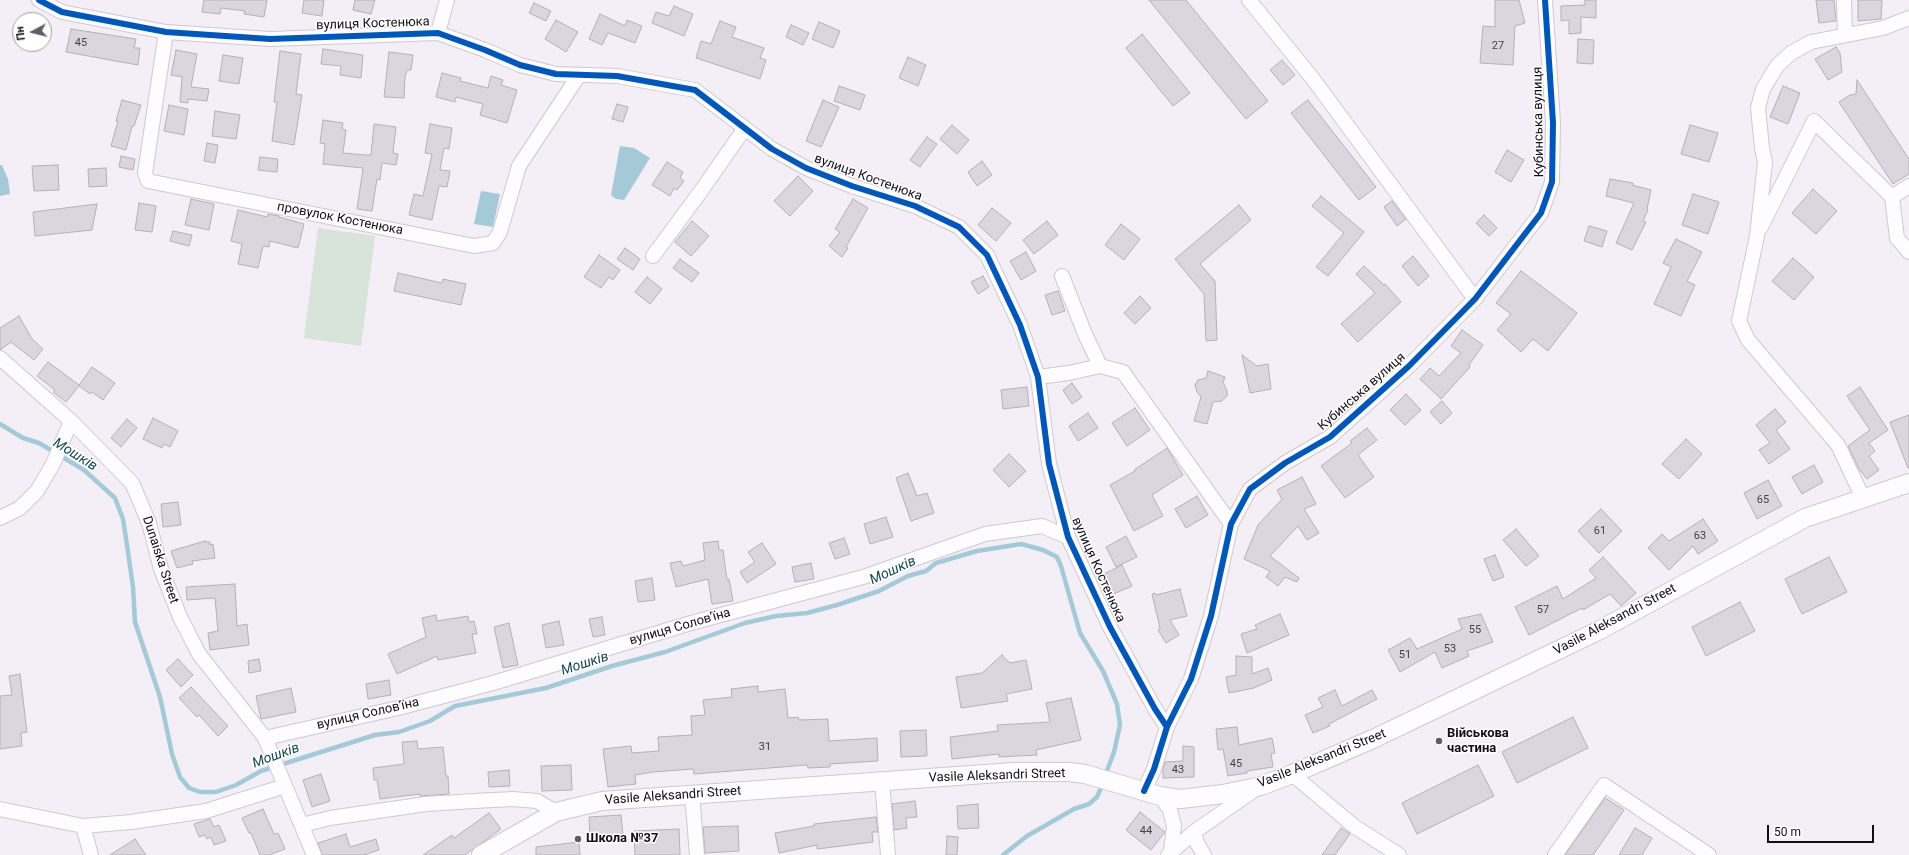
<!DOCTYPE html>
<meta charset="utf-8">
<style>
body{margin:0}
#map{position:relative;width:1909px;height:855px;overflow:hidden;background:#f4eef7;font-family:Roboto,sans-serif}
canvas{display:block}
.north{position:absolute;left:12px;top:12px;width:40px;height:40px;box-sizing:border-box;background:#fff;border:1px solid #a09fa1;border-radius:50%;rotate:263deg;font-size:11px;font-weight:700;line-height:16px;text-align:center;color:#120e14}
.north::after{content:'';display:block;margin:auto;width:14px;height:18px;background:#615c63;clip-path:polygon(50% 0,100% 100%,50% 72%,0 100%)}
.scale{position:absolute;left:1767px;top:825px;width:107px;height:18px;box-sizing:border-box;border:2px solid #120e14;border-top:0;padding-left:5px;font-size:12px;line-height:14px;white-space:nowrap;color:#120e14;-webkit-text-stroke:3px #fff;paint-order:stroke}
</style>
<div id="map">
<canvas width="1909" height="855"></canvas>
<div class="north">Пн</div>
<div class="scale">50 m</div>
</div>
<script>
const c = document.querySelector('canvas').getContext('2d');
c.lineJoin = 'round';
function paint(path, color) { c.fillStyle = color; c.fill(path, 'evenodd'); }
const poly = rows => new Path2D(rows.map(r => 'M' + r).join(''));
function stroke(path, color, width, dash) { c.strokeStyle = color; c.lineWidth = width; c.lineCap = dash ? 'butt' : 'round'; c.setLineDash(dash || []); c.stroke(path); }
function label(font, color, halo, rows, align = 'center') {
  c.font = font + ' Roboto,sans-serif'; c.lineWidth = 3; c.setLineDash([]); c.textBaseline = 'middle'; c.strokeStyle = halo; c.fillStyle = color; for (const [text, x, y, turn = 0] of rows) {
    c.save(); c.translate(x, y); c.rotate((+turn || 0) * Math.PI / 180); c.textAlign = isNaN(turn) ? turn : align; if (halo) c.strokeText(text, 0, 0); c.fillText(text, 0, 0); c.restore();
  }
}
const green = poly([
 [318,228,375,236,361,346,304,338]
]);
const water = poly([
 [620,146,634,148,650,158,624,200,616,199,611,195],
 [0,165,2,165,8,179,10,194,0,196],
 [481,191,500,194,493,227,474,224]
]);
const stream = poly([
 [0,424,23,438,39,443,84,470,115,498,123,519,128,552,133,587,135,622,160,697,172,754,180,777,189,788,200,792,216,792,236,785,261,771,375,735,399,732,430,721,455,706,546,688,612,666,665,652,745,623,776,616,807,613,837,605,879,591,908,576,926,571,936,563,977,551,1021,544,1043,550,1057,557,1061,566,1080,633,1103,671,1117,704,1120,725,1114,752,1105,776],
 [1003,855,1027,836,1074,809,1089,804,1097,797,1103,783]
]);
const building = poly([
 [204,0,267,0,264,17,244,14,245,11,221,8,220,14,202,12,204,0],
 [304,0,324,0,322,16,302,13,304,0],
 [355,0,375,0,371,14,353,10,355,0],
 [1149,0,1186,0,1268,101,1246,119,1149,0],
 [1495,0,1519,0,1525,23,1515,26,1513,65,1480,63,1483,26,1495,27,1495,0],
 [1585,0,1596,0,1596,18,1581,17,1581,33,1569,34,1569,20,1561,21,1561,6,1585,5,1585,0],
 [1816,0,1834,0,1836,21,1819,23,1816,0],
 [1858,0,1882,0,1881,19,1858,21,1858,0],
 [534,3,551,11,546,21,529,13,534,3],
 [674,6,693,14,684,36,652,23,656,12,669,16,674,6],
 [600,14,625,26,627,20,642,26,635,43,608,33,602,45,589,39,600,14],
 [556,20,578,32,566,52,545,39,556,20],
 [720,21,736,27,732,37,764,48,760,58,766,60,760,79,696,58,701,41,711,44,720,21],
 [819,22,840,31,833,48,812,39,819,22],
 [791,25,809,33,803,45,786,37,791,25],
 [71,29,136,39,134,48,140,48,138,65,66,52,71,29],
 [1142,34,1190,93,1173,106,1126,48,1142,34],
 [1578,39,1594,40,1593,64,1577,63,1578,39],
 [1836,47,1840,53,1842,72,1828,80,1815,59,1836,47],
 [323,49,363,55,361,78,340,75,341,66,321,64,323,49],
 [176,50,197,54,191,87,209,89,207,101,188,99,188,103,180,102,182,77,171,75,176,50],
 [280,51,301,54,296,94,302,95,294,145,272,141,277,102,274,102,280,51],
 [389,52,413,55,411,70,407,70,405,77,404,98,384,97,389,52],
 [223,55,243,58,239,84,219,81,223,55],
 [908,57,926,65,918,86,899,78,908,57],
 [1282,60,1295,75,1283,85,1270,70,1282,60],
 [442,73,461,78,460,81,488,88,491,76,503,80,501,85,517,90,507,123,480,115,483,104,456,97,455,102,436,97,442,73],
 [1857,80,1909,159,1909,174,1893,184,1839,102,1850,95,1856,94,1857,80],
 [839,86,865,95,860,110,834,101,839,86],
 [1783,86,1800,93,1788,124,1770,117,1783,86],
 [122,100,141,105,134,126,132,126,126,150,111,146,118,121,116,121,122,100],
 [823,100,839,107,821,147,806,141,823,100],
 [1308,100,1376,187,1359,200,1291,113,1308,100],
 [617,104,628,107,623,122,612,119,617,104],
 [169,105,188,109,184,135,164,131,169,105],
 [215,111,240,115,236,139,212,136,215,111],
 [323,120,343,123,342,129,346,130,343,153,366,155,371,155,374,124,396,127,393,153,398,154,396,165,382,163,380,180,377,179,372,211,357,209,363,168,323,164,325,144,320,143,323,120],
 [430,124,452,128,449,149,444,148,440,170,450,171,447,187,439,186,432,220,409,215,414,194,423,196,432,154,425,153,430,124],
 [952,125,969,140,957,154,940,139,952,125],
 [1690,125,1718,133,1709,162,1681,154,1690,125],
 [927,137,937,144,920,167,910,160,927,137],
 [207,143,218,145,215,163,204,161,207,143],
 [1507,150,1524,160,1511,182,1495,172,1507,150],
 [121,156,135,159,133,170,119,167,121,156],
 [260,157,278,159,277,172,258,170,260,157],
 [982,161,992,175,977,186,968,172,982,161],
 [667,162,683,172,680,178,684,181,677,190,674,188,670,196,652,185,667,162],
 [58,165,59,190,34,191,32,166,58,165],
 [106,168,107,186,89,187,88,169,106,168],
 [798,176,813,191,790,216,774,201,798,176],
 [1610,179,1633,183,1632,185,1651,190,1647,209,1648,210,1643,221,1646,222,1632,250,1616,243,1634,203,1606,196,1610,179],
 [1813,189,1837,211,1816,234,1792,213,1813,189],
 [1693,194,1719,202,1708,234,1682,225,1693,194],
 [1321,196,1364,232,1328,276,1316,267,1344,233,1312,206,1321,196],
 [191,199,214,204,209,230,185,225,191,199],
 [853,199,868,208,846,247,848,248,842,257,829,246,840,232,835,229,853,199],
 [1392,201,1406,219,1397,226,1384,207,1392,201],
 [139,203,156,206,152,232,135,230,139,203],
 [97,204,92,230,35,236,33,212,97,204],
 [1239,205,1251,220,1200,264,1215,281,1217,340,1206,341,1204,294,1175,259,1239,205],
 [992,208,1011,223,996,241,978,225,992,208],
 [238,210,267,217,268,214,279,216,279,217,304,224,298,248,270,241,269,247,263,246,258,268,238,264,242,244,231,241,238,210],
 [1484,215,1497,228,1489,236,1476,223,1484,215],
 [692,221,709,236,691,256,675,242,692,221],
 [1047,221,1058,235,1034,254,1023,240,1047,221],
 [1121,224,1140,239,1124,260,1105,245,1121,224],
 [1589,226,1607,231,1602,247,1584,241,1589,226],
 [173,231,192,235,189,246,170,241,173,231],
 [1676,239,1702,252,1687,281,1695,285,1681,316,1654,304,1671,267,1663,263,1676,239],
 [625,248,640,259,633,270,617,259,625,248],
 [1026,252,1036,271,1021,280,1010,261,1026,252],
 [599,255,620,270,613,280,609,277,601,288,584,277,599,255],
 [1413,256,1429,276,1418,286,1402,266,1413,256],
 [1793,258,1814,277,1794,300,1772,281,1793,258],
 [680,259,699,273,692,282,673,268,680,259],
 [1364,266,1384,285,1385,284,1401,302,1358,342,1341,324,1375,293,1356,274,1364,266],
 [1521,271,1577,313,1548,351,1533,339,1521,352,1497,330,1511,314,1496,303,1521,271],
 [398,273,442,283,443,279,466,284,461,305,394,291,398,273],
 [983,276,989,287,978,294,971,282,983,276],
 [647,277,662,289,650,304,635,292,647,277],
 [1058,291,1065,311,1052,315,1045,295,1058,291],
 [1140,296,1151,308,1135,324,1124,313,1140,296],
 [19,316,32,339,43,349,34,360,11,342,0,350,0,328,19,316],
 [1462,330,1483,345,1469,365,1470,367,1441,399,1420,379,1430,368,1439,376,1461,353,1451,346,1462,330],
 [1242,355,1257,366,1268,364,1271,389,1250,393,1242,355],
 [48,362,79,385,92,367,115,383,103,400,92,392,90,394,79,386,66,402,53,392,55,390,37,376,48,362],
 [1208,371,1225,377,1223,382,1227,391,1227,396,1222,401,1213,402,1207,424,1194,421,1201,397,1197,392,1195,385,1198,380,1206,378,1208,371],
 [1072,383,1082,397,1072,404,1063,390,1072,383],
 [1027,387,1029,406,1003,409,1001,390,1027,387],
 [1860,387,1888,430,1869,443,1875,451,1869,456,1879,470,1867,479,1859,469,1848,446,1870,430,1847,396,1860,387],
 [1406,394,1421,410,1405,425,1390,410,1406,394],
 [1442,401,1452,413,1441,424,1430,412,1442,401],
 [1135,408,1150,430,1127,446,1112,423,1135,408],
 [1775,409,1786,422,1776,430,1790,449,1769,464,1759,450,1770,443,1756,425,1775,409],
 [1088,413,1098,428,1078,441,1069,426,1088,413],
 [1909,415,1909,468,1908,468,1890,422,1909,415],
 [153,418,178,431,170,447,164,444,162,448,143,439,153,418],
 [127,419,137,428,121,447,111,438,127,419],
 [1367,428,1377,440,1358,455,1374,477,1345,498,1321,466,1352,443,1350,441,1367,428],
 [1686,439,1702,454,1679,479,1662,464,1686,439],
 [1167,448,1183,475,1152,495,1163,516,1134,531,1110,485,1135,471,1134,470,1167,448],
 [1009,454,1026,471,1009,487,993,470,1009,454],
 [1814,465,1823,482,1802,494,1792,477,1814,465],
 [908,473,917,496,927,493,934,513,911,521,896,478,908,473],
 [1302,477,1316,504,1304,509,1319,533,1307,540,1298,526,1270,556,1299,578,1297,582,1285,577,1278,586,1266,577,1270,571,1244,559,1258,525,1282,499,1277,490,1302,477],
 [1768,480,1782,506,1757,519,1744,493,1768,480],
 [1197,496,1208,515,1186,528,1175,509,1197,496],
 [178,502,181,525,163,527,161,504,178,502],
 [1601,509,1622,531,1599,553,1578,531,1601,509],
 [886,517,893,537,870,544,864,524,886,517],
 [1703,519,1718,541,1698,554,1693,546,1669,570,1648,548,1662,534,1669,541,1703,519],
 [1516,529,1539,556,1526,566,1503,540,1516,529],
 [1126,536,1137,557,1116,567,1106,547,1126,536],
 [844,538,850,554,835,559,829,543,844,538],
 [205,541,205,542,210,542,210,545,213,544,215,558,192,561,193,564,177,568,171,551,205,541],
 [718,541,719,550,723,550,727,580,729,579,733,601,712,604,708,579,676,587,670,563,681,561,683,566,705,560,703,543,718,541],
 [762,543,776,564,747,583,740,572,755,562,748,552,762,543],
 [1495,555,1504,577,1493,581,1484,559,1495,555],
 [1603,557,1636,593,1621,606,1610,594,1583,610,1582,608,1529,635,1515,607,1557,586,1563,599,1596,578,1589,570,1603,557],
 [1829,557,1847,592,1802,614,1785,579,1829,557],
 [811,563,814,579,795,582,792,567,811,563],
 [1122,565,1132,586,1109,596,1100,576,1122,565],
 [652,578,655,600,638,602,635,581,652,578],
 [235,584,237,626,247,624,249,645,210,650,208,633,218,631,215,598,187,600,186,587,235,584],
 [1180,589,1187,616,1170,620,1179,635,1166,643,1158,630,1160,628,1152,594,1155,593,1156,595,1180,589],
 [1740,602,1755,631,1706,656,1692,627,1740,602],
 [1280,614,1289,635,1247,653,1241,634,1257,629,1255,625,1280,614],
 [1481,614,1493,642,1467,651,1469,656,1442,668,1435,652,1400,672,1388,650,1410,638,1417,649,1462,629,1458,619,1481,614],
 [436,615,437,621,468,616,469,622,474,621,477,634,472,634,476,653,438,660,437,656,397,674,388,654,426,637,422,618,436,615],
 [602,617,605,635,593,637,589,619,602,617],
 [559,621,564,645,546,648,542,625,559,621],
 [509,623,518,665,503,668,494,627,509,623],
 [1002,655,1010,663,1026,660,1032,689,1006,694,1008,701,961,708,956,677,982,673,1002,655],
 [1236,656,1252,657,1252,674,1268,668,1272,680,1254,688,1229,693,1226,677,1236,675,1236,656],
 [178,659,193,675,181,687,166,670,178,659],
 [259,659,261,671,249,673,248,661,259,659],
 [20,674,27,732,21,733,22,746,0,749,0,696,12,695,9,676,20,674],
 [389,680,391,695,368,699,366,684,389,680],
 [758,686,758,692,785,689,788,718,798,717,799,720,828,719,829,741,877,738,878,761,830,764,830,767,808,768,807,765,694,774,693,769,653,772,635,775,636,784,608,787,603,749,631,746,632,753,659,751,658,737,692,735,691,716,705,715,703,700,732,697,731,689,758,686],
 [191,687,228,726,218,736,199,715,197,717,179,698,191,687],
 [291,688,296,712,261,719,256,696,291,688],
 [1335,690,1342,706,1372,690,1377,699,1329,724,1330,726,1313,733,1305,715,1323,707,1318,698,1335,690],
 [1071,698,1081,740,1036,750,1037,755,999,757,999,754,952,759,950,737,998,731,997,725,1050,722,1046,703,1071,698],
 [1573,717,1588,748,1517,783,1502,752,1573,717],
 [1237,727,1239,745,1272,738,1275,753,1271,754,1273,767,1247,771,1247,773,1228,776,1223,749,1218,750,1216,729,1237,727],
 [926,730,927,756,901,757,900,731,926,730],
 [417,741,418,749,443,747,446,776,448,776,449,794,420,796,420,794,380,799,377,780,374,780,373,768,404,764,402,742,417,741],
 [1183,746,1194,747,1194,777,1163,778,1163,769,1165,762,1183,761,1183,746],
 [571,765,572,790,542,791,541,766,571,765],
 [1478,765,1494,796,1417,834,1402,803,1478,765],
 [509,770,510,786,489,787,488,772,509,770],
 [321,774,330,801,312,807,303,780,321,774],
 [1605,798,1624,810,1593,855,1565,855,1605,798],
 [915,801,917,817,906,818,907,828,894,830,892,804,915,801],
 [978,804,979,828,958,829,957,806,978,804],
 [263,809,274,834,278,833,285,849,269,855,260,855,251,833,249,833,242,818,263,809],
 [1140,812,1165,832,1151,850,1126,830,1140,812],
 [489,813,501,829,465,855,423,855,452,835,454,838,489,813],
 [621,815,623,834,590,837,589,817,621,815],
 [876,817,878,832,872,832,873,842,817,849,817,845,779,853,775,833,814,826,814,824,876,817],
 [210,819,214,827,219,825,226,841,214,845,211,837,207,839,205,835,199,837,194,824,210,819],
 [738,826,739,851,705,853,703,827,738,826],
 [1341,828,1350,834,1335,855,1322,855,1341,828],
 [1635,828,1652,838,1642,855,1619,855,1635,828],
 [679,829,680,855,635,855,634,831,679,829],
 [346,834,350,847,376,839,379,850,364,855,322,855,318,843,346,834],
 [947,836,958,837,957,855,946,855,947,836],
 [135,839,146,855,110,855,135,839],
 [579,842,580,855,536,855,536,847,579,842]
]);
const minor = poly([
 [39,0,62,12,166,32,270,39,438,33,485,50,520,65,556,74,617,76,695,90,772,149,806,168,852,186,915,206,959,227,987,255,1020,325,1038,377,1049,464,1068,537,1110,627,1155,709,1167,727],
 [1249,0,1313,79,1475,299],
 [1844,0,1845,35],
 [166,32,145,173,148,181,474,246,493,243,500,232,519,166,579,75],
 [438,33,447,0],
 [1892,197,1909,186],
 [1761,227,1814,121,1892,197,1897,238,1909,252],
 [653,256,701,191,745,128],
 [1062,276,1085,334,1100,366],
 [0,358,71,421,132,483,149,523,161,569,180,617,199,654,265,738,314,855],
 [1038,377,1069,373,1100,366,1123,372,1231,524],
 [1863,498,1838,445,1748,340,1739,321,1757,236,1765,162,1762,148,1758,108,1763,89,1777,66,1791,53,1811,42,1883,28,1909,18],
 [0,518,20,508,37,491,53,464,71,421],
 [265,738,398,708,493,683,691,623,863,577,985,534,1042,526,1068,537],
 [1292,774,1355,827,1399,855],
 [882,781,888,855],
 [1144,791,1154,769,1167,727,1191,679,1211,616,1231,524,1250,489,1285,463,1330,437,1409,366,1475,299,1541,213,1552,182,1553,123,1545,0],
 [692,794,697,855],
 [1160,796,1170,810,1174,826,1171,851],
 [0,809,83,826,131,822,206,811,285,786],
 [302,825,330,818,426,804,474,801,513,799,537,801,556,812],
 [83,826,91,855],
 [1194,832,1197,843,1204,855],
 [1168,855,1194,832,1257,788],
 [1555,855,1604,785,1709,855]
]);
const major = poly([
 [481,855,556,812,602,801,1014,772,1069,772,1085,774,1160,796,1181,799,1223,794,1261,786,1292,774,1373,739,1598,631,1805,518,1909,483]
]);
const cycleway = poly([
 [39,0,62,12,166,32,270,39,438,33,485,50,520,65,556,74,617,76,695,90,772,149,806,168,852,186,915,206,959,227,987,255,1020,325,1038,377,1049,464,1068,537,1110,627,1155,709,1167,727],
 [1144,791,1154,769,1167,727,1191,679,1211,616,1231,524,1250,489,1285,463,1330,437,1409,366,1475,299,1541,213,1552,182,1553,123,1545,0]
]);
const markers = [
 [1439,741,4,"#615c63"],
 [578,839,4,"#615c63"]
];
const numberNames = [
 ["45",81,43],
 ["27",1498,46],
 ["65",1763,500],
 ["61",1600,531],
 ["63",1700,536],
 ["57",1543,610],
 ["55",1475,630],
 ["53",1450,649],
 ["51",1405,655],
 ["31",765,747],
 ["45",1236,764],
 ["43",1178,770],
 ["44",1146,831]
];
const streetNames = [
 ["вулиця Костенюка",373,24,-2],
 ["Кубинська вулиця",1539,122,-91],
 ["вулиця Костенюка",868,178,20],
 ["провулок Костенюка",340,219,11],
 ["Кубинська вулиця",1362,392,-41],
 ["Dunaiska Street",160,560,72],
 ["вулиця Костенюка",1098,570,66],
 ["Vasile Aleksandri Street",1615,620,-28],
 ["вулиця Солов'їна",680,627,-16],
 ["вулиця Солов'їна",368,714,-13],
 ["Vasile Aleksandri Street",1322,759,-22],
 ["Vasile Aleksandri Street",997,776,-2],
 ["Vasile Aleksandri Street",673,796,-4]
];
const poiNames = [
 ["Військова",1447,734],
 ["частина",1447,749],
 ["Школа №37",586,839]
];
const waterNames = [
 ["Мошків",75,455,32],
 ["Мошків",893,571,-25],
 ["Мошків",585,664,-18],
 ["Мошків",276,756,-20]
];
paint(green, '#d8e4da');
paint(water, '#a5cad7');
stroke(stream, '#a5cad7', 4.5);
paint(building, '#dbd6de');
stroke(building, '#b4b0b7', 1);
stroke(minor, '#cec9d1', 16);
stroke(major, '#cec9d1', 20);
stroke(minor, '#fdfcfe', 14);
stroke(major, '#fdfcfe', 18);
stroke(cycleway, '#0057b8', 6);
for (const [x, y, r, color] of markers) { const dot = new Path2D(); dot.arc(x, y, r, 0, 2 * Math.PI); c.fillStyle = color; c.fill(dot); stroke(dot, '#fff', 1.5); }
label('11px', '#454148', null, numberNames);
label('13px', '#120e14', '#fff', streetNames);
label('bold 13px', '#120e14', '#fff', poiNames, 'left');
label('italic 14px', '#134550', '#fff', waterNames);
</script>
